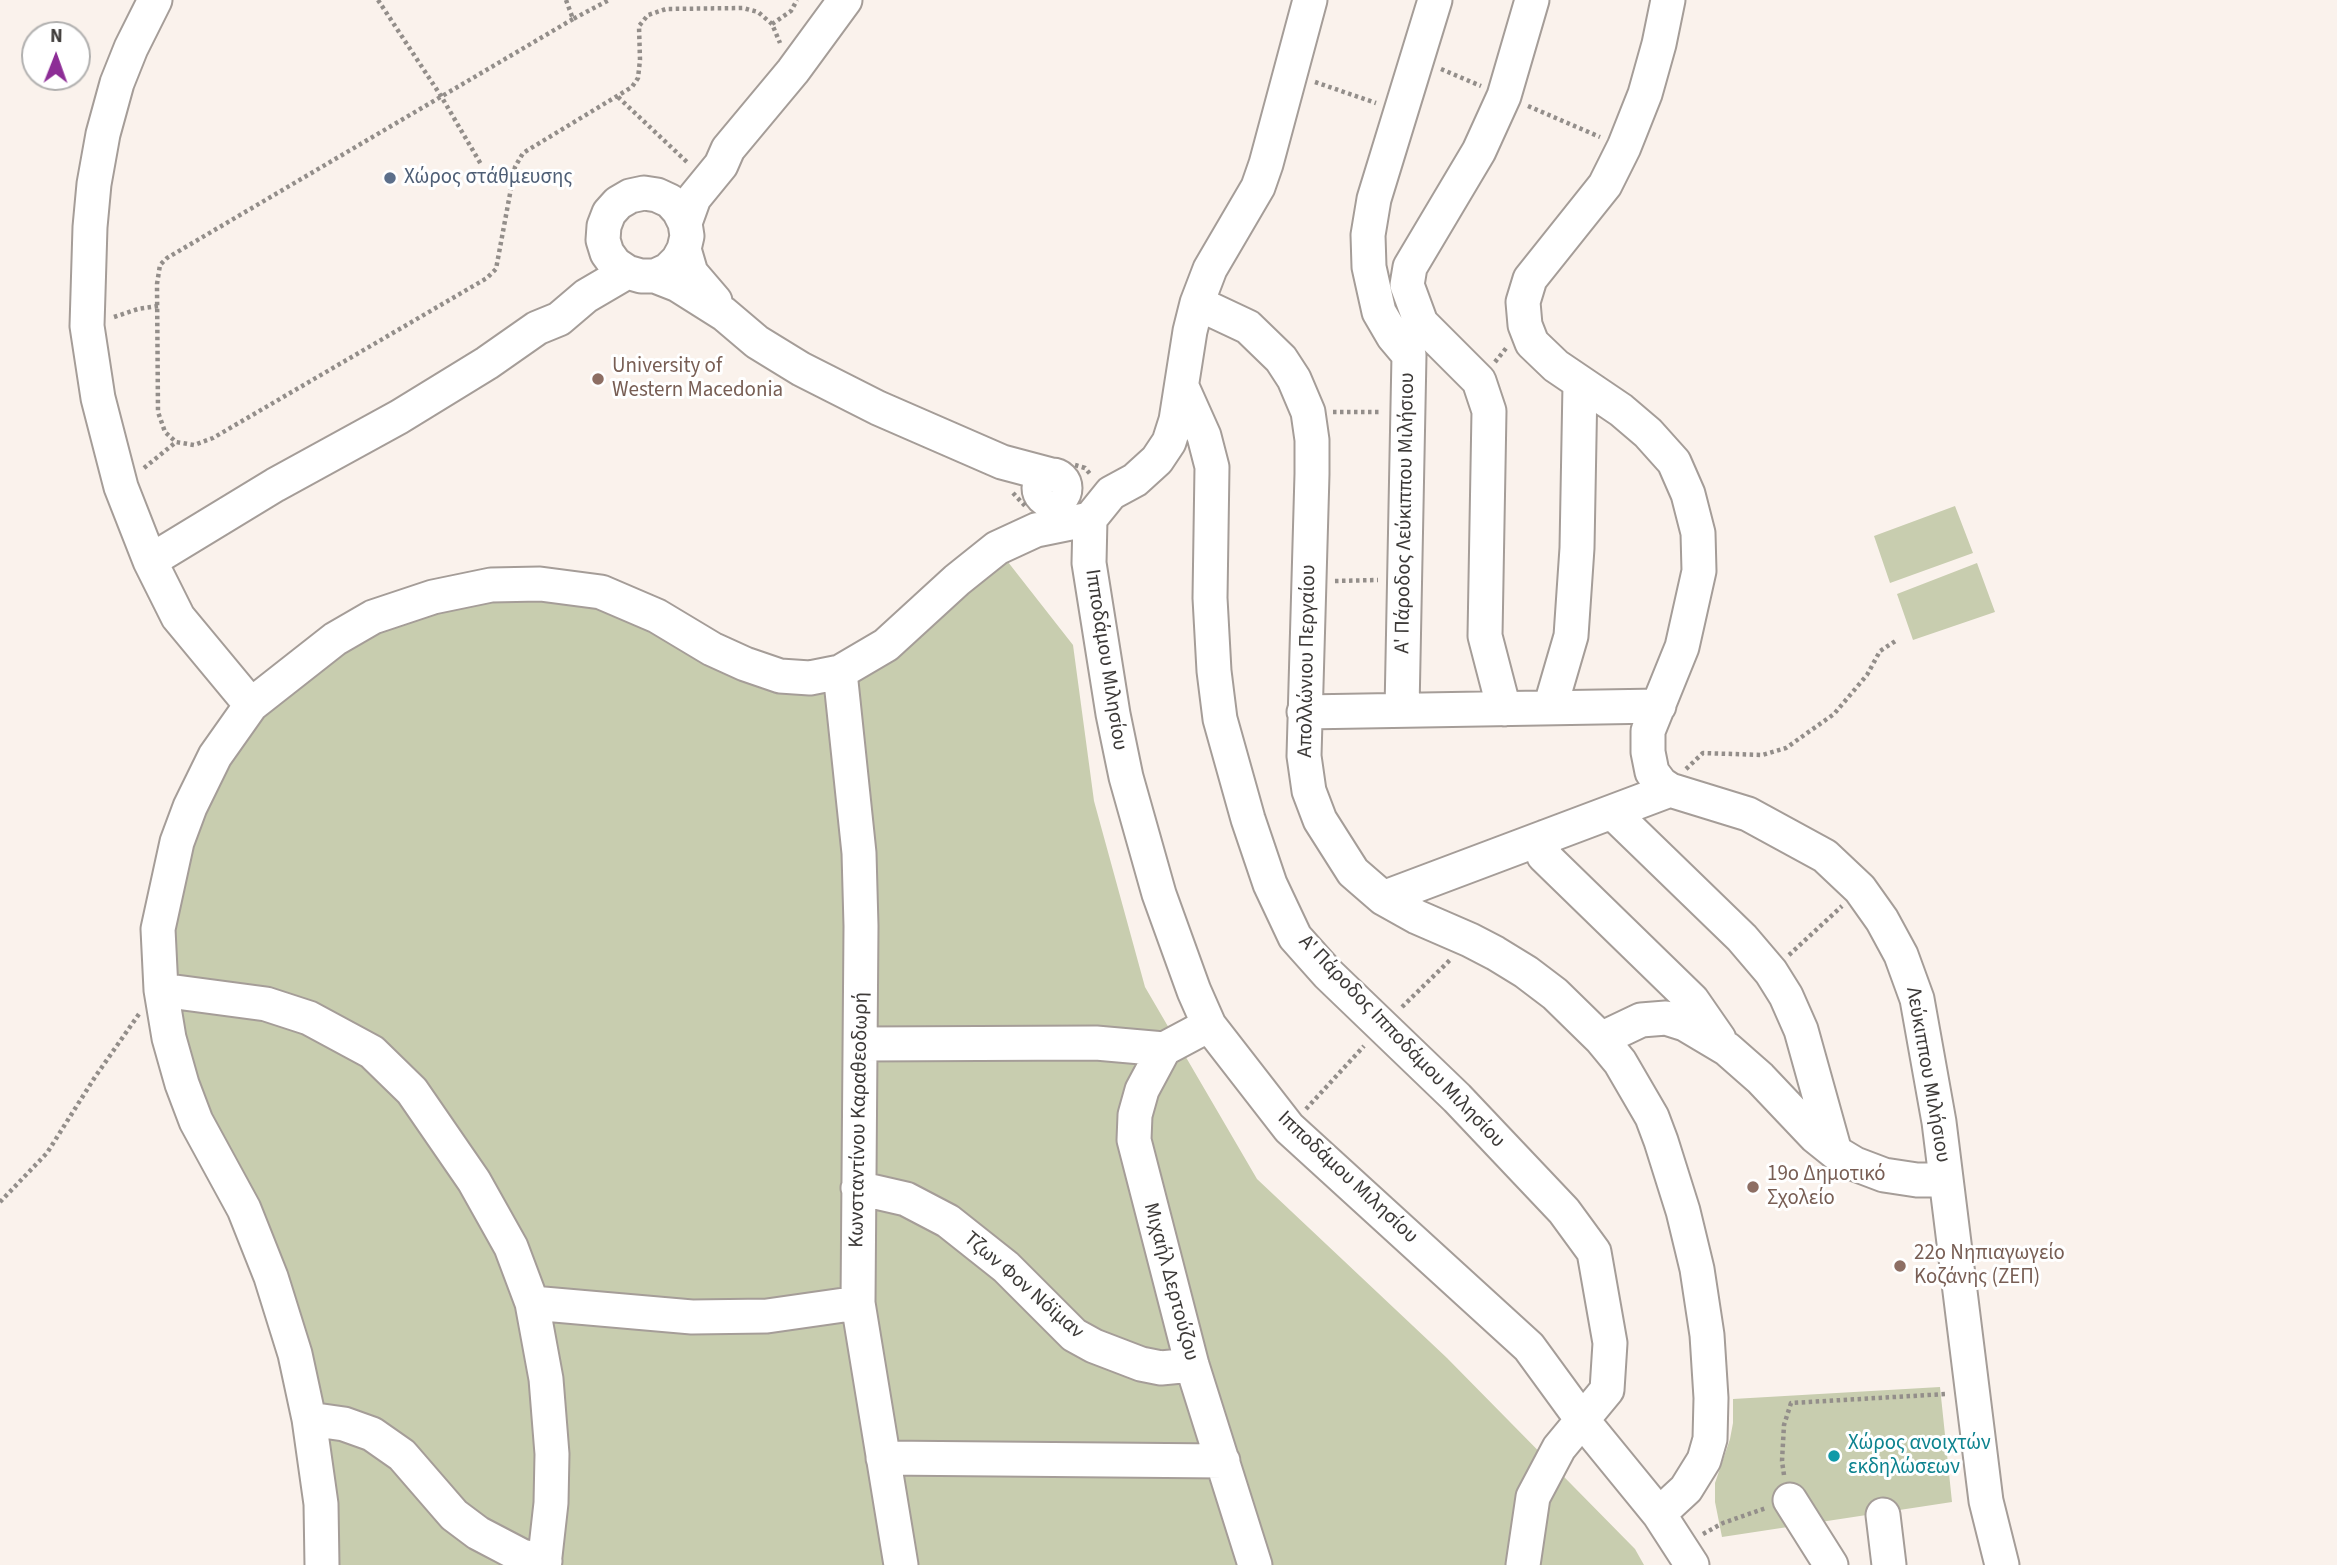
<!DOCTYPE html>
<meta charset="utf-8">
<style>
body{margin:0}
#map{position:relative;width:2337px;height:1565px;overflow:hidden;background:#faf2ec;font-family:"Source Sans 3",sans-serif}
canvas{display:block}
.north{position:absolute;left:21px;top:21px;width:70px;height:70px;box-sizing:border-box;background:#fff;border:2px solid #b1b0af;border-radius:50%;rotate:1deg;font-size:19px;font-weight:700;line-height:28px;text-align:center;color:#3d3a38}
.north::after{content:'';display:block;margin:auto;width:24px;height:32px;background:#8d2d96;clip-path:polygon(50% 0,100% 100%,50% 72%,0 100%)}
</style>
<div id="map">
<canvas width="2337" height="1565"></canvas>
<div class="north">N</div>
</div>
<script>
const c = document.querySelector('canvas').getContext('2d');
c.lineJoin = 'round';
function paint(path, color) { c.fillStyle = color; c.fill(path, 'evenodd'); }
const poly = rows => new Path2D(rows.map(r => 'M' + r).join(''));
function stroke(path, color, width, dash) { c.strokeStyle = color; c.lineWidth = width; c.lineCap = dash ? 'butt' : 'round'; c.setLineDash(dash || []); c.stroke(path); }
function label(font, color, halo, rows, align = 'center') {
  c.font = font + ' "Source Sans 3",sans-serif'; c.lineWidth = 6; c.setLineDash([]); c.textBaseline = 'middle'; c.strokeStyle = halo; c.fillStyle = color; for (const [text, x, y, turn = 0] of rows) {
    c.save(); c.translate(x, y); c.rotate((+turn || 0) * Math.PI / 180); c.textAlign = isNaN(turn) ? turn : align; if (halo) c.strokeText(text, 0, 0); c.fillText(text, 0, 0); c.restore();
  }
}
const green = poly([
 [1955,506,1973,553,1890,583,1874,536],
 [997,548,1073,645,1094,801,1145,987,1257,1179,1447,1358,1635,1549,1644,1565,322,1565,309,1419,196,1121,158,929,215,756,335,639,540,584,810,678],
 [1977,563,1995,612,1913,640,1897,594],
 [1940,1387,1952,1502,1722,1537,1715,1502,1715,1483,1730,1439,1733,1423,1733,1399]
]);
const path = poly([
 [378,0,441,96,482,166],
 [566,0,573,19,609,0],
 [573,19,167,258,160,265,157,284,158,412,165,432,176,442,194,445,213,438,487,278,496,269,515,167,523,153,632,87,638,78,640,60,639,26,648,15,666,9,743,8,758,12,772,24,780,43],
 [772,24,791,11,797,0],
 [1441,69,1481,86],
 [1315,82,1376,103],
 [618,97,688,163],
 [1528,106,1600,137],
 [114,317,138,309,158,306],
 [1495,362,1507,347],
 [1333,412,1380,412],
 [1075,465,1085,468,1091,475],
 [144,468,176,442],
 [1013,493,1026,507],
 [1335,581,1378,580],
 [1686,769,1703,753,1762,755,1786,748,1834,714,1867,675,1880,651,1897,640],
 [1789,955,1842,906],
 [1402,1007,1450,960],
 [1306,1109,1364,1046],
 [0,1202,47,1153,95,1077,139,1014],
 [1784,1475,1782,1461,1784,1425,1791,1403,1946,1394],
 [1703,1534,1723,1523,1766,1508]
]);
const minor = poly([
 [155,0,131,48,117,83,103,134,94,184,90,227,87,326,98,398,121,487,150,561,178,617,251,705],
 [1668,0,1659,44,1645,94,1624,147,1605,185,1530,279,1523,302,1525,325,1532,343,1556,366,1621,410,1648,433,1674,462,1688,494,1698,533,1699,571,1682,647,1648,731,1648,752,1652,772,1661,784,1670,790,1748,814,1825,856,1860,889,1882,920,1901,955,1917,999,1939,1122,1986,1501,2002,1565],
 [685,223,694,198,721,165,728,149,793,71,845,0],
 [684,249,678,260,668,270,655,276,641,276,627,272,615,264,607,253,603,240,604,226,609,213,618,203,630,196,644,193,657,195,670,201,679,211,685,223,687,236,684,249,691,273,715,301],
 [655,276,678,285,724,314,757,342,801,369,878,408,1002,462,1051,475],
 [1197,303,1248,327,1281,359,1294,379,1308,412,1312,440,1312,474,1304,756,1309,791,1320,820,1353,872,1383,898,1417,917,1470,940,1495,953,1526,972,1555,994,1601,1039,1620,1062,1652,1117,1661,1141,1683,1211,1697,1269,1707,1335,1711,1398,1710,1439,1704,1460,1686,1489,1659,1514],
 [1183,389,1204,436,1212,467,1210,598,1214,671,1220,719,1248,819,1270,884,1295,937,1328,974,1457,1098,1564,1211,1594,1252,1610,1343,1607,1390,1559,1448,1533,1497,1523,1565],
 '1039 488a13 13 0 1 1 26 0a13 13 0 1 1-26 0Z',
 [1090,519,1089,563,1113,714,1126,777,1159,894,1194,991,1209,1025,1289,1128,1529,1347,1583,1421,1659,1514,1692,1565],
 [1090,519,1111,493,1135,480,1157,460,1169,442,1176,420,1190,331,1197,303,1210,269,1258,187,1266,164,1310,0],
 [150,561,275,485,399,417,487,363,537,328,559,319,586,296,627,272],
 [840,672,859,853,861,926,858,1303,901,1565],
 [1550,708,1571,636,1577,548,1580,384],
 [1504,709,1485,636,1489,411,1479,381,1421,323,1407,285,1410,267,1479,151,1504,96,1532,0],
 [1402,710,1409,355,1393,336,1379,312,1369,267,1368,235,1374,199,1435,0],
 [1304,712,1659,706],
 [1612,812,1742,938,1771,972,1786,996,1801,1030,1835,1152],
 [1545,837,1544,856,1692,1000,1719,1039],
 [1383,898,1670,790],
 [161,990,266,1004,309,1018,372,1052,412,1091,474,1181,511,1247,532,1303,546,1379,552,1454,551,1503,544,1565],
 [1209,1025,1164,1049,1142,1090,1135,1115,1134,1140,1192,1365,1255,1565],
 [1601,1039,1641,1020,1666,1018,1685,1024,1727,1049,1760,1078,1815,1136,1835,1152,1855,1164,1884,1175,1917,1180,1945,1180],
 [862,1044,1096,1043,1164,1049],
 [858,1188,906,1199,948,1221,1006,1267,1074,1335,1094,1346,1141,1364,1161,1368,1192,1365],
 [532,1303,692,1317,767,1316,858,1303],
 [309,1419,344,1424,372,1434,402,1455,454,1515,478,1533,522,1556,545,1561],
 [883,1458,1223,1461],
 [1790,1500,1831,1565],
 [1883,1515,1889,1565],
 [322,1565,321,1504,309,1419,295,1354,271,1277,244,1209,196,1121,182,1084,169,1038,161,990,158,929,177,842,190,807,215,756,251,705,335,639,373,617,433,597,491,585,540,584,601,592,657,616,712,649,745,664,780,676,810,678,840,672,886,645,957,580,997,548,1036,530,1090,519]
]);
const markers = [
 [390,178,7,"#5c6f8a"],
 [598,379,7,"#8d6e63"],
 [1753,1187,7,"#8d6e63"],
 [1900,1266,7,"#8d6e63"],
 [1834,1456,7,"#0f9aa8"]
];
const serviceNames = [
 ["Χώρος στάθμευσης",404,178]
];
const educationNames = [
 ["University of",612,367],
 ["Western Macedonia",612,391],
 ["19ο Δημοτικό",1767,1175],
 ["Σχολείο",1767,1199],
 ["22ο Νηπιαγωγείο",1914,1254],
 ["Κοζάνης (ΖΕΠ)",1914,1278]
];
const streetNames = [
 ["Α' Πάροδος Λεύκιππου Μιλήσιου",1406,513,-89],
 ["Ιπποδάμου Μιλησίου",1105,660,81],
 ["Απολλώνιου Περγαίου",1308,661,-89],
 ["Α' Πάροδος Ιπποδάμου Μιλησίου",1401,1042,46],
 ["Λεύκιππου Μιλήσιου",1927,1075,80],
 ["Κωνσταντίνου Καραθεοδωρή",860,1120,-89],
 ["Ιπποδάμου Μιλησίου",1347,1178,43],
 ["Μιχαήλ Δερτούζου",1170,1282,75],
 ["Τζων Φον Νόϊμαν",1023,1286,41]
];
const cultureNames = [
 ["Χώρος ανοιχτών",1848,1444],
 ["εκδηλώσεων",1848,1468]
];
paint(green, '#c8cdaf');
stroke(minor, '#a59d98', 37);
stroke(path, '#938e8a', 4.5, [3.5, 3.5]);
stroke(minor, '#fff', 33);
for (const [x, y, r, color] of markers) { const dot = new Path2D(); dot.arc(x, y, r, 0, 2 * Math.PI); c.fillStyle = color; c.fill(dot); stroke(dot, '#fff', 2.5); }
label('21px', '#4e5e75', '#fff', serviceNames, 'left');
label('21px', '#785e54', '#fff', educationNames, 'left');
label('21px', '#3d3a38', '#fff', streetNames);
label('21px', '#0d838f', '#fff', cultureNames, 'left');
</script>
